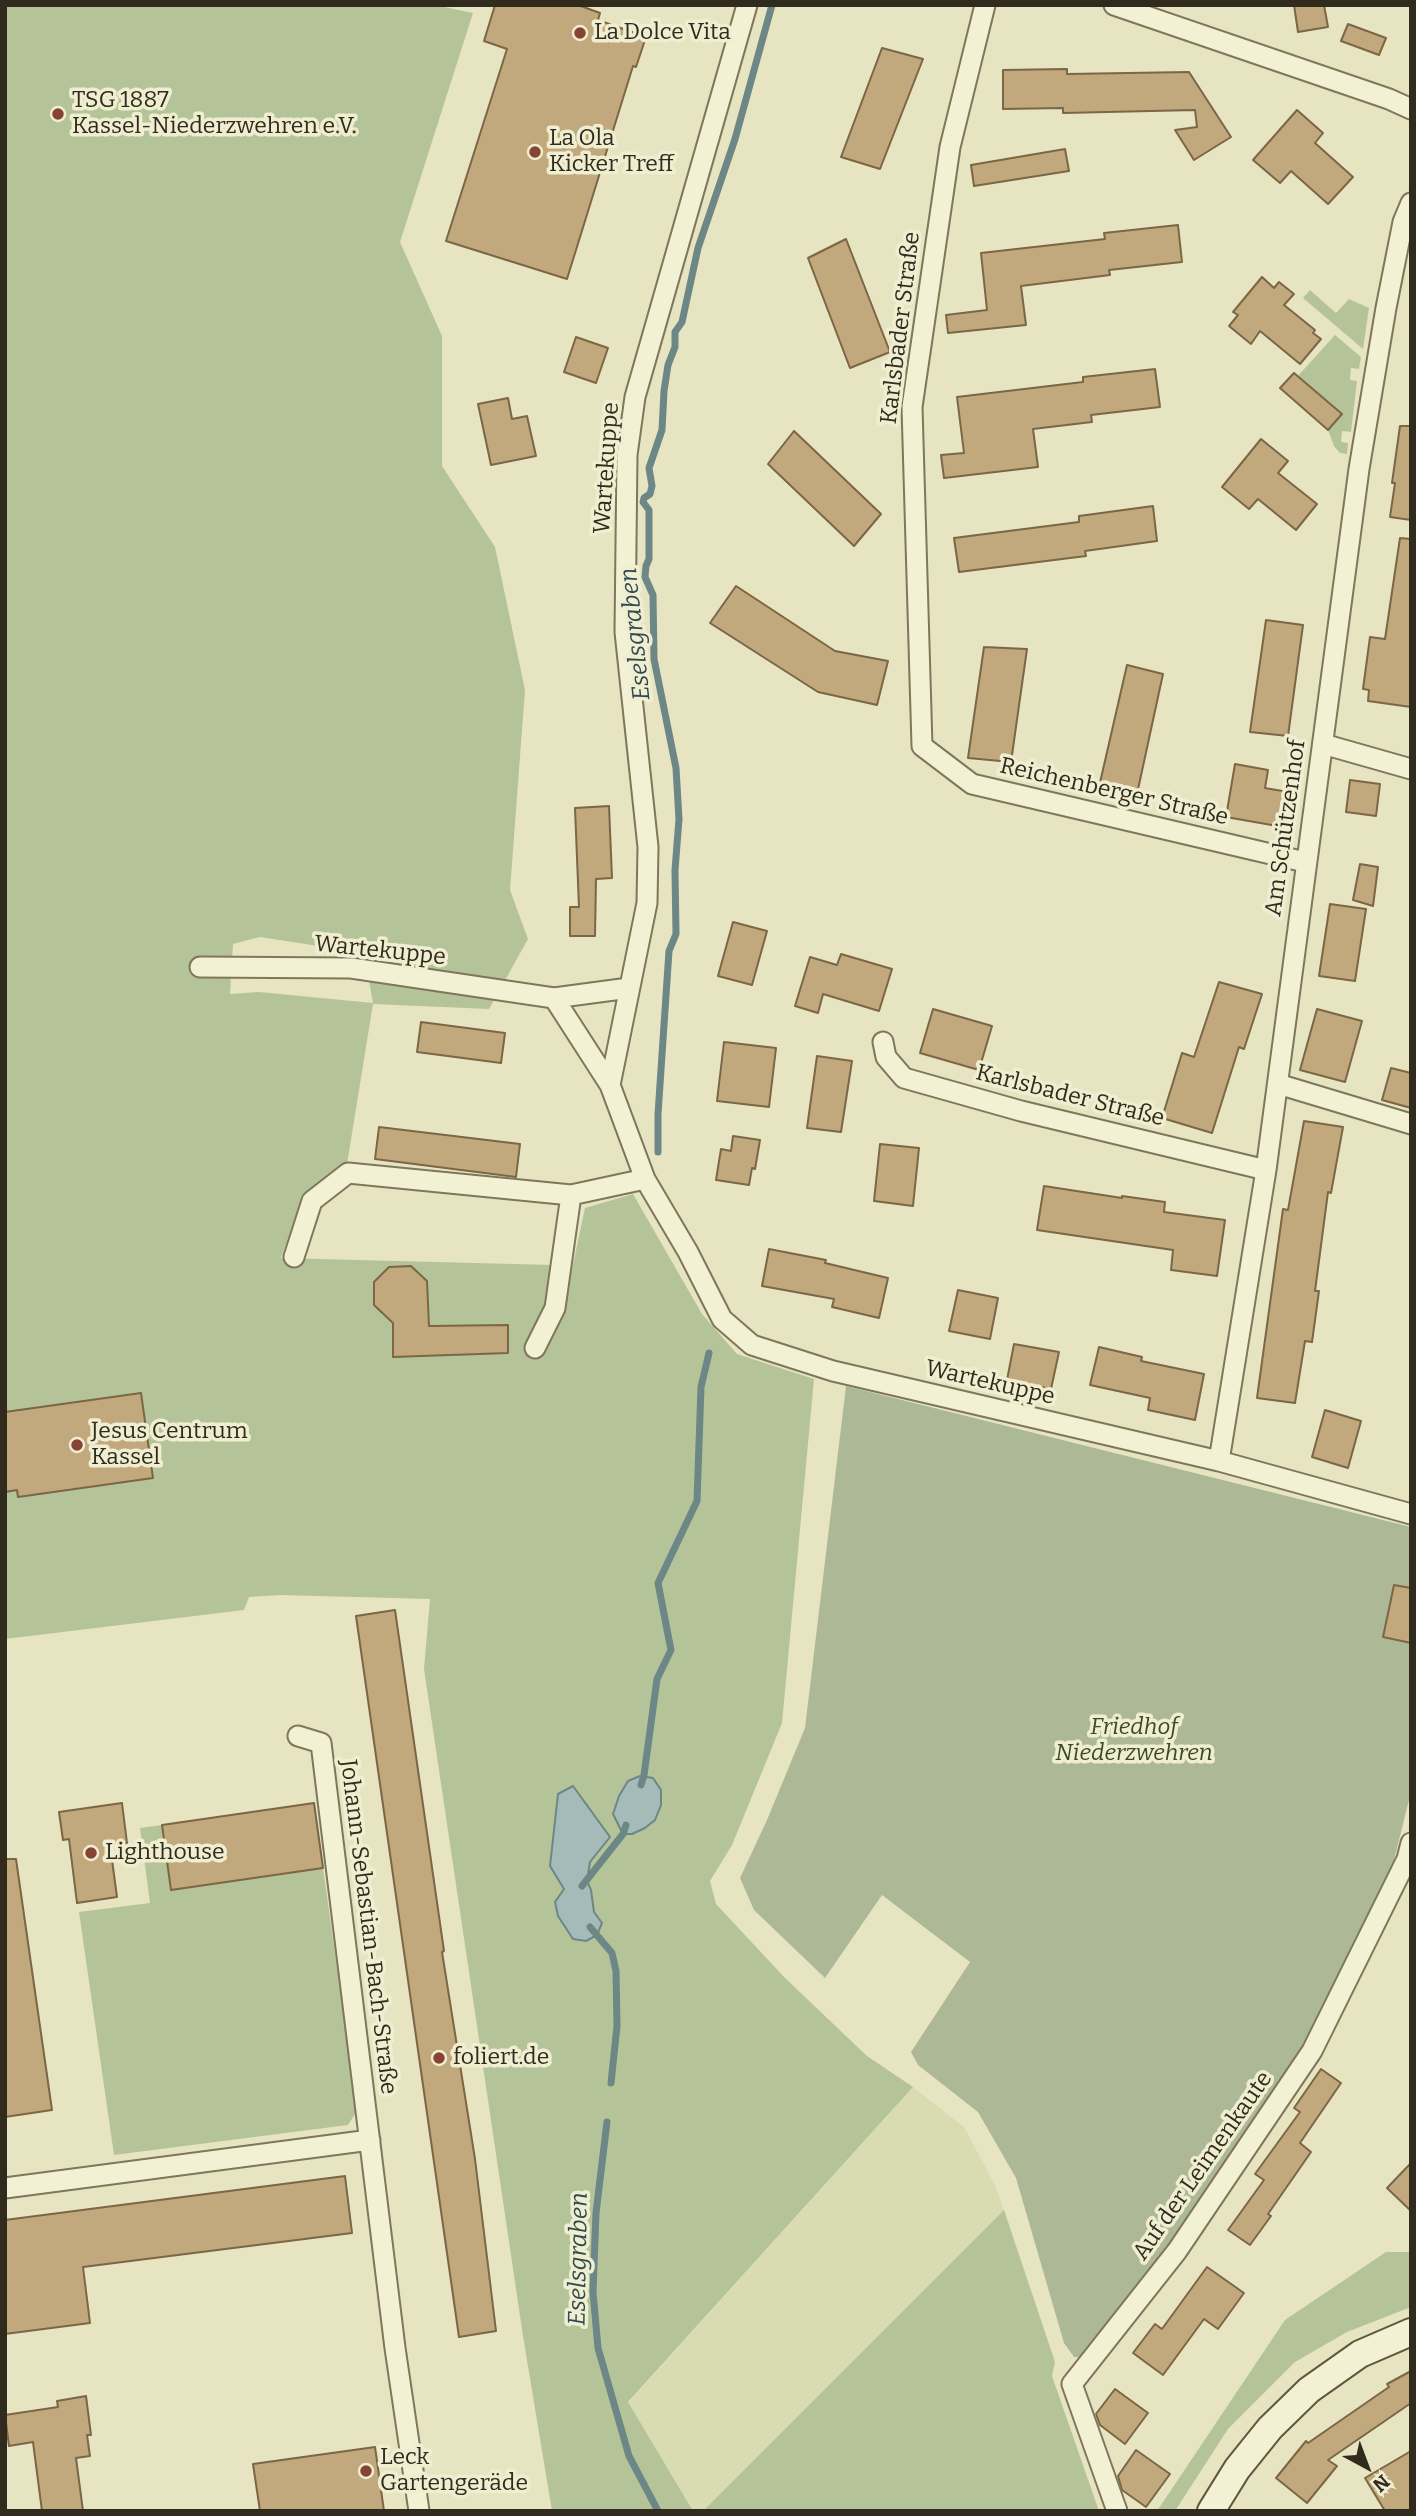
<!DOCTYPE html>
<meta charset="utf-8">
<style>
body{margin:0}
#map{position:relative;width:1416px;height:2516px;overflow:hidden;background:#e7e4c2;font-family:Bitter,serif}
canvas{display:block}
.frame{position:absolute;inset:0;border:7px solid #312b1e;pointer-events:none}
.north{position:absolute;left:1332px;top:2432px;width:70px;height:70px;-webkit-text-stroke:5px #f0eed1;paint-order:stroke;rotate:139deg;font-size:19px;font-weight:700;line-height:28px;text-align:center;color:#312b1e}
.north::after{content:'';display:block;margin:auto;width:24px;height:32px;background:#312b1e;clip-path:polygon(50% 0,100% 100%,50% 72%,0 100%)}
</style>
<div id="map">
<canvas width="1416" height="2516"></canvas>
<div class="frame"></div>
<div class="north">N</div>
</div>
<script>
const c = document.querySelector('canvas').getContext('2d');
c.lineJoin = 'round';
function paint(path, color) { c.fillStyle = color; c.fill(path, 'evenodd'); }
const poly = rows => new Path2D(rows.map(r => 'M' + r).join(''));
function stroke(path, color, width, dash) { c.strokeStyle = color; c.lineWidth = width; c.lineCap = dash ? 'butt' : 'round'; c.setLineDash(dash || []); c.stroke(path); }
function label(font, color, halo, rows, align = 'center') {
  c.font = font + ' Bitter,serif'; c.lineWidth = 7; c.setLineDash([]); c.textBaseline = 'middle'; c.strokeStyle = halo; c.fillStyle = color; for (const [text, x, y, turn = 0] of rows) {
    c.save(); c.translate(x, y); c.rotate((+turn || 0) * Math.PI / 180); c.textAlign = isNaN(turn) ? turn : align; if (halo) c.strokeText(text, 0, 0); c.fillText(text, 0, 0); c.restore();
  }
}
const farmland = poly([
 [913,2087,964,2127,995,2185,1004,2210,703,2511,693,2511,628,2403]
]);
const green = poly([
 [5,5,435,5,473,13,400,242,442,336,442,466,495,547,525,690,510,890,528,939,489,1009,373,1004,347,1164,302,1198,281,1258,552,1265,571,1274,585,1208,633,1194,702,1314,737,1354,814,1379,782,1723,732,1845,710,1881,716,1904,785,1978,867,2056,913,2087,628,2402,693,2511,552,2511,523,2336,424,1669,430,1599,281,1595,249,1597,244,1610,5,1639],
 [260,937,364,953,373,1003,259,992,230,994,233,944],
 [1310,290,1336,313,1349,299,1369,308,1363,349,1303,298],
 [1335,335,1361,357,1359,369,1351,368,1350,380,1357,381,1351,432,1342,431,1341,442,1348,443,1347,454,1340,453,1334,446,1328,430,1341,415,1297,377],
 [162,1825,171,1890,323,1868,356,2102,355,2114,348,2125,114,2155,79,1912,150,1903,140,1828],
 [1004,2210,1055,2362,1052,2376,1099,2511,703,2511],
 [1386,2252,1411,2252,1411,2307,1347,2332,1295,2362,1228,2429,1175,2511,1157,2511,1285,2320]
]);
const cemetery = poly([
 [846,1386,1411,1527,1411,1792,1394,1860,1308,2041,1170,2244,1084,2357,1074,2357,1064,2343,1016,2178,978,2112,918,2065,911,2052,970,1962,882,1895,825,1978,754,1910,740,1878,767,1820,805,1728]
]);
const water = poly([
 [640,1776,653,1778,661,1790,661,1805,655,1820,645,1828,632,1834,623,1834,613,1814,619,1796,628,1781,640,1776],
 [573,1786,610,1837,590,1862,587,1881,591,1890,594,1912,602,1923,597,1935,586,1941,573,1939,558,1916,555,1902,564,1889,550,1866,558,1794,573,1786]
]);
const stream = poly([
 [658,1152,658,1114,669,951,676,934,675,870,679,819,676,768,654,659,653,595,645,577,646,566,649,559,649,510,643,502,644,498,650,494,652,486,649,468,662,430,664,391,668,365,675,347,675,332,682,322,698,248,735,139,772,5],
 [641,1785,644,1775,657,1679,671,1650,658,1583,697,1501,701,1387,709,1353],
 [582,1886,623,1834,626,1825],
 [590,1927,612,1953,616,1971,617,2026,611,2083],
 [607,2122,596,2213,593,2292,598,2348,629,2456,658,2511]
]);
const building = poly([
 [495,5,578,5,600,13,598,20,646,37,636,67,633,66,567,279,446,241,507,49,484,41,495,5],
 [1294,5,1324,5,1328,27,1298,32,1294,5],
 [1348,24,1386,38,1379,55,1341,41,1348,24],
 [882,48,923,59,880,169,841,157,882,48],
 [1067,69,1067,74,1189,72,1231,137,1194,160,1175,130,1197,127,1195,110,1063,113,1063,108,1003,109,1003,70,1067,69],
 [1297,110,1323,133,1315,143,1353,177,1328,204,1291,171,1280,183,1253,160,1297,110],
 [1065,149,1069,171,974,186,971,165,1065,149],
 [1178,225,1182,262,1109,270,1110,275,1021,286,1026,325,948,333,946,315,987,310,981,253,1105,239,1104,233,1178,225],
 [846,239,890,352,850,368,808,258,846,239],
 [1262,277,1274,288,1279,282,1294,294,1284,305,1315,330,1313,333,1321,339,1300,364,1260,331,1251,344,1229,326,1238,315,1233,312,1262,277],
 [576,337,608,348,596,383,564,372,576,337],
 [1155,369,1160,407,1091,415,1092,422,1033,429,1038,467,944,478,941,455,964,453,957,397,1083,382,1083,377,1155,369],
 [1294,373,1342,414,1328,430,1280,388,1294,373],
 [508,398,512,419,527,416,536,456,491,465,478,404,508,398],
 [1400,426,1411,426,1411,520,1390,517,1395,483,1392,483,1400,426],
 [794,431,881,514,854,546,768,464,794,431],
 [1261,439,1288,461,1278,473,1317,504,1296,530,1258,499,1249,509,1222,487,1261,439],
 [1153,506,1157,541,1085,551,1086,556,959,572,954,538,1079,522,1079,516,1153,506],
 [1400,538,1411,539,1411,707,1368,701,1369,690,1363,689,1370,637,1385,639,1400,538],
 [736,586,835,651,888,661,877,705,818,692,710,623,736,586],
 [1266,620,1303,625,1288,736,1250,732,1266,620],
 [984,647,1027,649,1011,762,968,758,984,647],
 [1127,665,1163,674,1137,794,1099,787,1127,665],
 [1235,764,1268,770,1265,788,1288,792,1283,827,1226,817,1235,764],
 [1350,780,1380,784,1376,816,1346,812,1350,780],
 [609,806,612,878,596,879,595,936,570,936,570,907,579,907,575,808,609,806],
 [1360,864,1378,867,1373,906,1353,900,1360,864],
 [1330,904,1366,909,1355,981,1319,976,1330,904],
 [733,922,767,931,752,985,718,976,733,922],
 [841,954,892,969,879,1011,823,994,818,1013,795,1006,810,957,837,965,841,954],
 [1219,982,1262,994,1244,1049,1239,1047,1212,1133,1162,1118,1182,1053,1194,1057,1219,982],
 [933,1009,992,1026,979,1070,920,1053,933,1009],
 [1317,1009,1362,1021,1345,1082,1300,1070,1317,1009],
 [421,1022,505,1033,501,1063,417,1052,421,1022],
 [724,1042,776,1048,769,1107,717,1101,724,1042],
 [817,1056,852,1061,841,1132,807,1128,817,1056],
 [1391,1068,1411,1073,1411,1108,1382,1100,1391,1068],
 [1304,1121,1343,1127,1331,1193,1328,1192,1315,1291,1319,1291,1312,1342,1305,1341,1295,1403,1257,1398,1283,1209,1288,1210,1304,1121],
 [379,1127,520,1144,516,1177,375,1159,379,1127],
 [733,1136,760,1140,755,1169,752,1168,749,1185,716,1180,721,1149,731,1151,733,1136],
 [880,1144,919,1148,913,1206,874,1201,880,1144],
 [1044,1186,1122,1198,1122,1196,1165,1202,1164,1212,1225,1220,1217,1276,1171,1270,1173,1250,1037,1230,1044,1186],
 [769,1249,826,1260,825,1263,888,1278,879,1318,832,1307,834,1299,762,1286,769,1249],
 [411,1266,427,1281,429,1326,508,1325,508,1353,393,1357,393,1323,374,1305,374,1282,389,1267,411,1266],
 [958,1290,998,1298,990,1339,949,1331,958,1290],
 [1014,1344,1059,1352,1051,1389,1007,1380,1014,1344],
 [1099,1347,1142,1357,1141,1361,1204,1374,1195,1420,1148,1410,1150,1398,1090,1385,1099,1347],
 [141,1393,153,1478,18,1497,17,1490,5,1492,5,1412,141,1393],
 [1325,1410,1361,1421,1348,1468,1312,1457,1325,1410],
 [1394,1585,1411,1588,1411,1643,1383,1637,1394,1585],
 [395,1610,444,1951,442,1952,475,2159,496,2331,459,2337,356,1616,395,1610],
 [122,1803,127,1843,110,1845,117,1897,77,1903,69,1839,63,1840,59,1812,122,1803],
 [314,1803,323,1868,171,1890,162,1825,314,1803],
 [5,1859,16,1859,52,2110,5,2117,5,1859],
 [1321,2069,1341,2083,1300,2143,1311,2152,1268,2214,1271,2216,1250,2245,1228,2230,1264,2180,1255,2174,1300,2112,1294,2108,1321,2069],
 [1411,2163,1411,2211,1387,2188,1411,2163],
 [345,2176,352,2233,83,2267,90,2323,5,2334,5,2220,345,2176],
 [1207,2267,1244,2293,1218,2329,1204,2319,1163,2375,1133,2353,1155,2324,1162,2329,1207,2267],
 [1411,2371,1411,2403,1328,2460,1337,2466,1307,2503,1276,2478,1306,2441,1308,2443,1389,2387,1387,2384,1411,2371],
 [1115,2389,1148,2413,1125,2444,1100,2425,1096,2414,1115,2389],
 [86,2396,91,2435,87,2435,90,2456,76,2458,83,2511,42,2511,33,2442,9,2446,5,2415,58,2407,57,2401,86,2396],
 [375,2447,384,2511,260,2511,253,2464,375,2447],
 [1136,2450,1170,2474,1146,2507,1122,2490,1118,2476,1136,2450],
 [1411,2451,1411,2511,1385,2511,1365,2478,1411,2451]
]);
const street = poly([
 [985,5,950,147,912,407,922,746,972,784,1305,862],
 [1114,5,1389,99,1411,109],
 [1323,744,1411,769],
 [200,967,351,968,554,998,610,1085,645,1179,688,1252,722,1319,752,1345,833,1371,1219,1461,1411,1514],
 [554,998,629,988],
 [883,1042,886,1057,904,1078,1021,1111,1266,1170],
 [1278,1084,1411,1124],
 [610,1085,647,903,648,847,625,632,627,455,635,397,747,5],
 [294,1257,312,1201,348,1173,571,1195],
 [535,1348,555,1308,571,1195,645,1179],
 [1219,1461,1266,1170,1359,469,1386,308,1403,222,1411,203],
 [298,1736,321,1743,395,2348,419,2511],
 [5,2188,370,2140],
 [1117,2511,1072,2384,1177,2251,1312,2051,1407,1859,1411,1843]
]);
const secondary = poly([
 [1211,2511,1237,2469,1270,2428,1309,2390,1360,2354,1411,2332]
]);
const markers = [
 [580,33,7,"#864534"],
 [58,114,7,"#864534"],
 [535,152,7,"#864534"],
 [77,1445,7,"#864534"],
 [91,1853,7,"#864534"],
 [439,2058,7,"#864534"],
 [366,2471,7,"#864534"]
];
const poiNames = [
 ["La Dolce Vita",594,33],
 ["TSG 1887",72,101],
 ["Kassel-Niederzwehren e.V.",72,127],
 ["La Ola",549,139],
 ["Kicker Treff",549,165],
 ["Jesus Centrum",91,1432],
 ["Kassel",91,1458],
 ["Lighthouse",105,1853],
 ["foliert.de",453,2058],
 ["Leck",380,2458],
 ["Gartengeräde",380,2484]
];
const streetNames = [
 ["Karlsbader Straße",901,328,-83],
 ["Wartekuppe",607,468,-86],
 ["Reichenberger Straße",1114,792,13],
 ["Am Schützenhof",1286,828,-82],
 ["Wartekuppe",380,951,6],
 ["Karlsbader Straße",1070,1096,14],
 ["Wartekuppe",990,1383,13],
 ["Johann-Sebastian-Bach-Straße",368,1927,83],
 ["Auf der Leimenkaute",1203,2166,-55]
];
const parkNames = [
 ["Friedhof",1134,1728],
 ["Niederzwehren",1134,1754]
];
const waterNames = [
 ["Eselsgraben",636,634,-96],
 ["Eselsgraben",579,2259,-89]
];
paint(farmland, '#d9dcb1');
paint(green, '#b5c498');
paint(cemetery, '#adb996');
paint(water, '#a4bbb9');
stroke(water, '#6c8786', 2);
stroke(stream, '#6c8786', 7);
paint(building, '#c1a87d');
stroke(building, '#7b6645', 2);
stroke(street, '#7f765c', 23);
stroke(secondary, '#61573f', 30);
stroke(street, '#f3f1d4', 19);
stroke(secondary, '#f3f1d4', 26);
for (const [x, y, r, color] of markers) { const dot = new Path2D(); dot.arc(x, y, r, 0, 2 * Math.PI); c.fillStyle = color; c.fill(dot); stroke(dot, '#f0eed1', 2.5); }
label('23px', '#312b1e', '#f0eed1', poiNames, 'left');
label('23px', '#312b1e', '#f0eed1', streetNames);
label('italic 23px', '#3a4a27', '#f0eed1', parkNames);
label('italic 24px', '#2f4a4f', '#f0eed1', waterNames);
</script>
